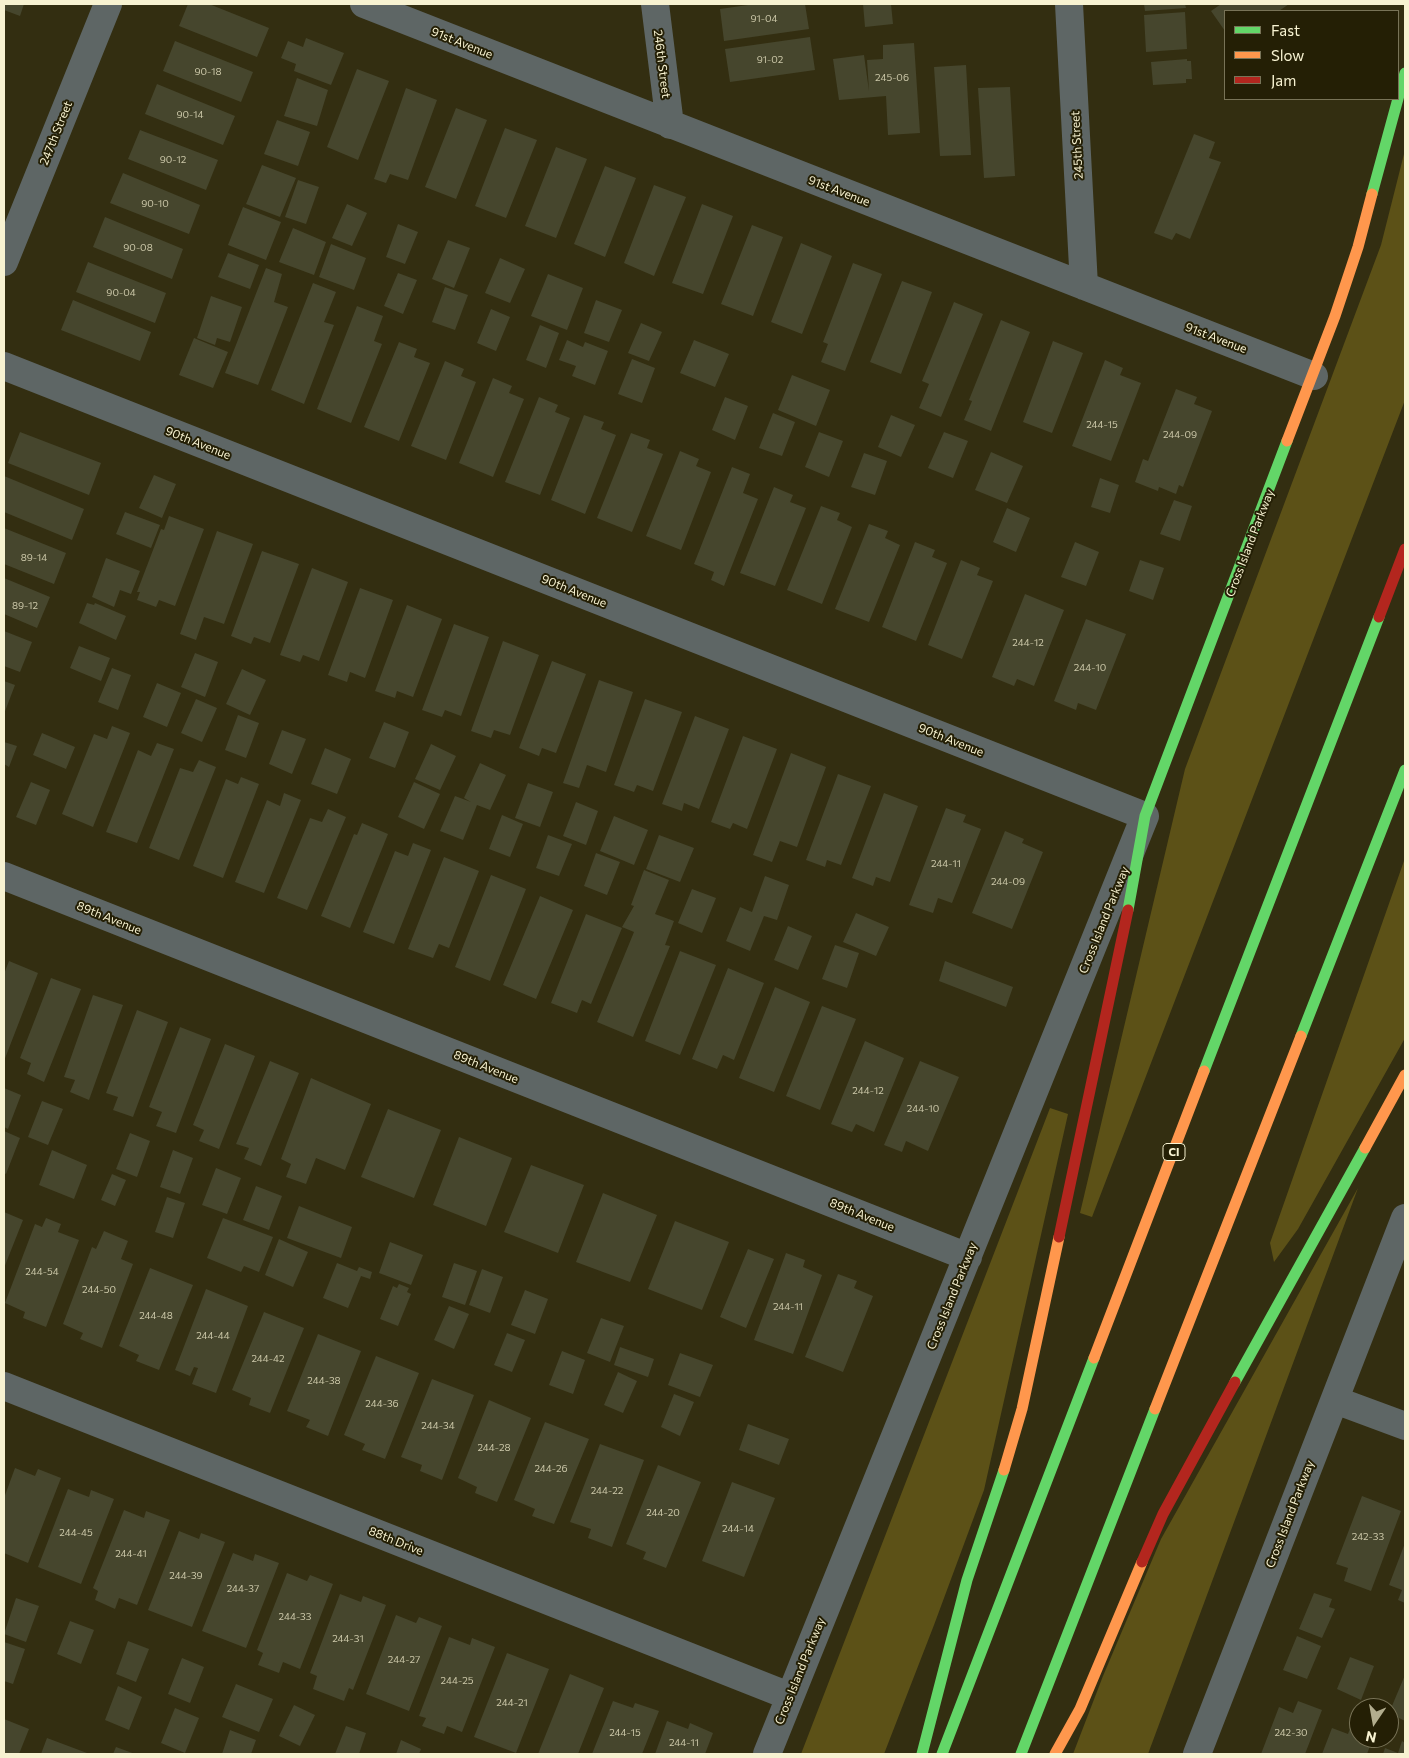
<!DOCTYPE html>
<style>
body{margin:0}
#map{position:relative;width:1409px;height:1758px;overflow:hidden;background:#332e11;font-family:Commissioner,sans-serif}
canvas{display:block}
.frame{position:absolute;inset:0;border:5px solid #f7f2d1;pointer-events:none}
.legend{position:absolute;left:1224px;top:10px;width:175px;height:90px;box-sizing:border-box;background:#241f05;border:1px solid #787357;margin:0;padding:6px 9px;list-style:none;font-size:15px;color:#f7f2d1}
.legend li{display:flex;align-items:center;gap:10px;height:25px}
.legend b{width:25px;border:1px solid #787357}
.north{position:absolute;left:1349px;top:1698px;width:50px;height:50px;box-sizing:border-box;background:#241f05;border:1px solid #787357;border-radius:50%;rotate:192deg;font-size:14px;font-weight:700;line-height:20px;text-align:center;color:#f7f2d1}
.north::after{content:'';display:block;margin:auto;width:18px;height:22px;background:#b2ad8e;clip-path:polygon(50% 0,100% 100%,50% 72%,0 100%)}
</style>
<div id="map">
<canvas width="1409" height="1758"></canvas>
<div class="frame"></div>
<ul class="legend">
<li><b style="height:6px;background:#63d668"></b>Fast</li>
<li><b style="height:6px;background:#ff974d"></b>Slow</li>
<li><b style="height:6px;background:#b3261e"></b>Jam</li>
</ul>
<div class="north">N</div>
</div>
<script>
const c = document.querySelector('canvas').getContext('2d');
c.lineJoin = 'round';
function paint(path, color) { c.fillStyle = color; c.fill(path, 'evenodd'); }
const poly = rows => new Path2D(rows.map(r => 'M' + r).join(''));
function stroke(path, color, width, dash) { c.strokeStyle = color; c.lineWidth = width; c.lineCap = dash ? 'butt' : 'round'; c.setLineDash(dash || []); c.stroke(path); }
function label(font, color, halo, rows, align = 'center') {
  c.font = font + ' Commissioner,sans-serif'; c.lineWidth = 4; c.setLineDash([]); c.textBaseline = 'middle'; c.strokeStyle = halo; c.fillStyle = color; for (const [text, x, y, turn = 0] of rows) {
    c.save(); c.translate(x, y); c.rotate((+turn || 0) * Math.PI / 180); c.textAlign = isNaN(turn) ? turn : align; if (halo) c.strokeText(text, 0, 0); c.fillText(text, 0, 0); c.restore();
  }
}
const green = poly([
 [1405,150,1405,400,1092,1217,1080,1213,1185,769,1381,245],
 [1405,858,1405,1038,1298,1229,1274,1262,1270,1243],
 [1050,1108,1068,1114,984,1490,934,1625,884,1754,801,1754],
 [1358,1188,1148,1754,1073,1754,1103,1676,1161,1539]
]);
const building = poly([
 [4,4,24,4,20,16,4,10],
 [188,4,209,4,269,28,257,57,179,26],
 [755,4,805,4,809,29,724,41,720,9],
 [863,4,891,4,893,24,865,27],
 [1144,4,1185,4,1186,8,1145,11],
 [1221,4,1289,4,1279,11,1225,11,1225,31,1211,11],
 [1185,12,1187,49,1146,52,1144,15],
 [810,37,815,70,730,82,725,49],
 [306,38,344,53,331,85,294,71,296,64,281,58,288,41,303,47],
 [175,41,253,72,241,102,163,71],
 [914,43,920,133,888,135,886,96,839,100,833,59,864,55,869,91,867,60,883,59,883,45],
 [1187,59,1187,61,1191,61,1192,79,1186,79,1186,83,1153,85,1151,62],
 [966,65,971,155,940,156,934,67],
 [357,69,389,81,358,160,327,147],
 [297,78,328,90,317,126,284,116],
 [157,84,235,116,223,145,145,114],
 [1010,87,1015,176,984,178,978,88],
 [406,88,437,100,408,180,390,174,386,183,374,179],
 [456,108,487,120,456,199,425,187],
 [277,120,310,132,298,166,264,154],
 [505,128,537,140,506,218,475,206],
 [140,130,218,160,206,190,128,159],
 [1194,134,1215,142,1209,158,1221,162,1190,239,1176,233,1172,240,1154,233],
 [556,147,587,159,556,238,525,226],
 [262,165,296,178,280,217,246,204],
 [605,166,636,178,605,257,574,244],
 [123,173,200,205,189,234,110,203],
 [298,180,319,187,306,224,285,217],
 [654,185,686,197,654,276,624,263],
 [347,204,367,213,352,246,332,238],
 [702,204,733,216,703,294,672,283],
 [243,207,281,222,266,260,228,245],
 [105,217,183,249,172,279,93,247],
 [398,224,418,232,405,264,386,257],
 [752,225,783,237,753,316,721,304],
 [293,228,326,242,314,275,279,262],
 [448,240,470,248,454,288,432,279],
 [801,243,832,256,802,334,771,322],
 [331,244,366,258,354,290,319,277],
 [228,253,259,265,250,289,218,277],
 [500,258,525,269,510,303,485,293],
 [88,262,166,293,155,323,76,292],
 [853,263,882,274,845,371,821,362,828,344,823,342],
 [266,268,282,274,274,302,288,307,258,385,225,373],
 [398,273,417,280,403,314,384,306],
 [548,274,583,288,567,330,531,316],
 [902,281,932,292,901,374,870,362],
 [313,283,336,292,324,322,334,325,304,404,271,390],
 [445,287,468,295,455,330,432,322],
 [211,296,242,307,230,342,217,338,215,345,197,338],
 [73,300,151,332,140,361,61,330],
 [596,300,622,310,609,342,584,333],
 [954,302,983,314,941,417,919,408,929,384,922,381],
 [357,306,383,316,374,341,382,344,351,423,317,409],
 [491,309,510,317,496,351,477,343],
 [1001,320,1030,332,991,431,964,420,972,401,969,400],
 [641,323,662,332,649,361,628,353],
 [540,325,559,333,546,368,526,360],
 [194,338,228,352,213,388,179,375],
 [567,340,583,347,585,342,608,351,595,385,572,376,576,366,559,360],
 [694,340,729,354,715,387,680,373],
 [1053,341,1083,353,1052,433,1023,422],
 [399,342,417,349,414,357,430,363,399,441,364,427],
 [632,359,655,368,642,403,618,394],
 [1105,360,1123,368,1120,375,1141,383,1111,461,1072,446],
 [445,361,464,369,461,376,476,382,446,460,411,446],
 [792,375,830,390,816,426,778,410],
 [493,378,512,386,509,393,524,399,493,477,459,463],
 [1176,389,1197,397,1194,404,1212,411,1183,487,1179,485,1176,494,1159,487,1158,491,1135,482,1143,459,1148,461],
 [539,397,558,405,555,412,570,418,540,495,505,482],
 [725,397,748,406,735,440,712,430],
 [773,413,795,422,782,456,759,448],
 [584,415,604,422,601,429,616,435,585,514,551,500],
 [891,415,915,425,901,457,878,447],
 [20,432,101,463,89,495,8,463],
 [819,432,843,441,829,477,805,467],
 [944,432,968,441,953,478,928,468],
 [631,433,650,440,647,448,663,454,632,532,597,518],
 [680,451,699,459,696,466,711,472,681,550,646,536],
 [991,452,1023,466,1007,503,975,490],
 [864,453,887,461,875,495,851,487],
 [732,467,750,474,743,493,758,499,724,586,711,580,714,572,694,564],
 [154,475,176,484,162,518,139,508],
 [4,476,84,509,72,540,4,512],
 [1100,478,1119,485,1110,513,1091,507],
 [774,487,793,495,790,502,806,508,775,586,740,573],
 [1174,500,1192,506,1180,541,1160,534],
 [821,506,840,513,837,520,852,527,822,604,787,590],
 [1007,508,1030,518,1016,552,993,542],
 [125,512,160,525,151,548,116,534],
 [169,516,204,529,175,606,159,600,156,607,137,600,140,592,137,592,161,529,164,530],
 [869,524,888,531,885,538,900,545,869,622,835,609],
 [4,528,66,553,54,584,4,564],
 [217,531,253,544,224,624,204,617,196,640,180,634],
 [915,542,935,550,932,557,947,563,916,641,882,627],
 [1075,542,1099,552,1086,586,1061,577],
 [262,551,299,564,270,643,254,637,251,644,231,636],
 [106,558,140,571,131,594,120,590,114,607,92,597],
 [961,560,980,568,977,575,993,581,962,659,928,645],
 [1140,560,1164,568,1153,600,1129,591],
 [312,568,348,582,319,661,303,655,300,662,280,655],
 [4,578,50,597,37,628,4,614],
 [360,588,393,600,365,678,350,672,347,682,328,675],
 [1025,594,1064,610,1034,686,1017,679,1014,686,992,677],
 [87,603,94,605,95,603,126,616,116,640,79,623],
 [407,605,442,619,413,697,397,691,395,698,375,691],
 [1086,619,1126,634,1096,710,1078,703,1076,710,1054,701],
 [454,624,489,637,461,716,445,710,442,717,422,710],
 [4,631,32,642,20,672,4,666],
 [503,641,539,655,510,735,494,730,491,738,471,731],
 [79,646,110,658,101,681,70,668],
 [195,653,218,662,205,697,181,687],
 [552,661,586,674,556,753,542,748,539,756,519,748],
 [112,668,131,675,118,710,98,702],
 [242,669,266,680,250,715,226,704],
 [599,680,633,692,606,772,587,765,579,788,563,783],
 [4,681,15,685,4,714],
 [157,683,181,693,167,727,143,717],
 [196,699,217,708,202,742,181,733],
 [645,699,682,712,653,791,637,785,634,792,614,785],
 [238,715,259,723,246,758,225,750],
 [695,716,729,729,699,809,684,803,682,811,662,804],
 [384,722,409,732,395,768,369,758],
 [112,726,130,733,93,827,62,814,94,734,107,739],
 [282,730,306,739,292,774,269,764],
 [42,733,75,747,66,769,33,755],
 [743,736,777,749,747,829,733,823,730,829,711,822],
 [4,742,17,746,9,767,4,764],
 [157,743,174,749,137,843,106,832,138,750,151,756],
 [431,744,456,756,440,790,415,779],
 [325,748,351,759,337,794,311,784],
 [791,753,826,767,797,847,780,841,772,862,753,855],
 [199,760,216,767,179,860,149,848,180,768,193,772],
 [480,763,506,775,490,810,477,805,463,840,440,831,455,796,471,802,464,798],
 [838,774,871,786,841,865,827,860,825,867,806,860],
 [241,777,259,784,223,878,193,866,226,779,238,784],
 [31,782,50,790,36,825,16,817],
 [414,782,440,794,424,829,398,817],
 [528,783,553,792,540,827,515,818],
 [284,793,301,800,264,893,235,882,267,800,280,806],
 [884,793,918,806,890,882,876,877,873,886,852,878],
 [576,802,598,811,586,845,563,836],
 [946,808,966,815,963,822,981,829,952,903,938,898,933,913,909,905],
 [328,809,346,817,307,910,277,898,310,818,322,822],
 [502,815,523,824,510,857,489,849],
 [614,816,648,830,634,865,600,851],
 [362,823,388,834,350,928,321,916,354,834,357,835],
 [1005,831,1024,839,1022,843,1043,852,1012,929,972,913],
 [548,835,572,844,559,876,536,868],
 [659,835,694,848,680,882,646,869],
 [413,843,431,850,394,944,363,932,395,851,408,856],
 [596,853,620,862,607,895,584,886],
 [444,857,479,871,449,948,439,944,433,958,408,949],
 [644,870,669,880,655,914,674,921,665,945,670,946,633,1037,597,1022,634,932,622,927,634,906,631,905],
 [491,875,526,889,490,981,455,967],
 [765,876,789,885,777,920,764,916,750,951,726,941,740,907,752,912],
 [692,889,716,898,702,933,678,923],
 [540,896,573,910,536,999,503,985],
 [856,913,889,927,876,956,843,942],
 [586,914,622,928,591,1004,582,1000,577,1013,551,1003],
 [788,926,812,936,798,970,774,960],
 [835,945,859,953,847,988,822,979],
 [680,951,716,965,680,1055,645,1041],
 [9,961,38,973,4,1061,4,974],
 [945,961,1013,987,1006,1007,939,981],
 [728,968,764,983,734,1060,723,1055,717,1069,692,1059],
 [51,978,81,989,44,1082,27,1074,31,1063,20,1058],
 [775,987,810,1002,774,1092,739,1078],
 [93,995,123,1005,89,1100,70,1092,75,1080,64,1077],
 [822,1006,856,1019,820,1110,786,1096],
 [137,1010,168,1022,133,1117,113,1110,118,1097,106,1093],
 [180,1027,211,1039,176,1133,156,1126,162,1112,149,1107],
 [865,1041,904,1058,874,1132,856,1124,852,1132,831,1124],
 [225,1044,255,1056,219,1149,199,1141,204,1130,193,1125],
 [270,1061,299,1073,261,1166,244,1159,249,1148,236,1144],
 [920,1061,959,1077,928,1151,906,1141,902,1152,884,1145],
 [311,1078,371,1104,345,1170,316,1158,306,1184,286,1177,291,1164,281,1159],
 [4,1088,21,1095,8,1129,4,1127],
 [42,1101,63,1109,48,1145,28,1137],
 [388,1109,441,1130,414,1198,361,1177],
 [4,1131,20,1138,6,1174,4,1173],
 [130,1133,150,1141,137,1177,116,1169],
 [459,1137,512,1158,486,1226,433,1205],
 [52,1150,87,1165,74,1199,39,1185],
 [173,1150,193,1158,180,1194,160,1187],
 [531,1165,584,1185,558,1253,504,1232],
 [216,1168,241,1178,227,1214,202,1205],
 [112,1174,126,1180,115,1206,101,1200],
 [256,1186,282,1196,269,1230,243,1220],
 [603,1193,657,1215,630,1282,576,1262],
 [167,1197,185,1203,173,1238,155,1232],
 [299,1206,352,1227,341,1258,287,1238],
 [4,1212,23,1220,4,1268],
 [46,1218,61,1224,58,1232,79,1240,46,1327,23,1318,25,1312,5,1303,35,1224,42,1227],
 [223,1218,273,1237,259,1272,244,1266,241,1272,207,1258],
 [675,1221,729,1242,702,1310,648,1289],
 [104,1231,128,1241,121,1259,133,1264,102,1348,80,1339,83,1333,63,1324,92,1247,96,1249],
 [279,1239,308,1252,293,1287,265,1275],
 [390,1242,423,1255,411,1285,379,1273],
 [748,1249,774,1259,746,1328,720,1317],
 [786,1253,805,1260,803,1267,822,1275,793,1354,754,1340],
 [337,1263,357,1271,359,1267,372,1272,370,1279,361,1276,348,1308,323,1298],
 [454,1263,477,1271,465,1305,442,1297],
 [150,1268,193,1285,159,1370,136,1361,139,1355,119,1346],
 [482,1269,503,1277,490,1313,469,1305],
 [838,1274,857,1281,854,1288,873,1296,843,1372,805,1357],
 [399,1284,409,1288,407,1292,411,1294,398,1326,380,1319,393,1286,397,1288],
 [206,1289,248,1306,216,1393,192,1384,198,1368,194,1367,190,1376,175,1370],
 [525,1290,548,1299,535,1334,511,1325],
 [449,1306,469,1314,454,1349,434,1340],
 [264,1312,304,1328,270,1413,249,1405,251,1398,232,1390],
 [601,1318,624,1326,610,1362,587,1353],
 [507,1333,525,1340,512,1372,494,1365],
 [318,1334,361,1351,328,1436,306,1427,310,1420,287,1411],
 [620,1347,654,1359,648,1377,614,1365],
 [562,1351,585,1360,573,1394,549,1385],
 [680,1353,713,1365,700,1397,668,1385],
 [376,1356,419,1373,385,1459,362,1450,365,1444,344,1435],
 [618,1372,637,1381,623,1413,604,1405],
 [432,1379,474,1395,442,1480,420,1471,422,1465,401,1457],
 [674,1394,694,1402,680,1436,661,1427],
 [489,1400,531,1418,497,1502,475,1493,477,1487,458,1478],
 [545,1422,589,1439,554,1524,532,1516,535,1509,514,1500],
 [748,1424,789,1439,779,1465,739,1450],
 [600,1444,644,1460,612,1547,588,1538,591,1529,570,1522],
 [658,1465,701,1482,666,1568,643,1559,646,1552,626,1544],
 [15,1468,35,1476,38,1469,61,1478,28,1563,4,1553,4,1498],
 [732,1482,775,1498,744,1577,702,1561],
 [68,1489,89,1497,91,1490,114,1499,81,1584,38,1567],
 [1362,1496,1401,1511,1371,1591,1344,1581,1348,1568,1336,1564],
 [124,1510,144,1518,146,1511,170,1520,137,1605,119,1598,115,1609,95,1600,98,1591,93,1588],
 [179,1531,199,1539,201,1533,225,1542,192,1627,148,1610],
 [1405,1543,1405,1603,1398,1600,1402,1590,1389,1585],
 [233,1553,253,1561,255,1554,279,1563,246,1648,202,1631],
 [287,1573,307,1581,310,1575,333,1584,300,1669,283,1662,279,1673,258,1665,263,1653,257,1650],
 [1314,1593,1332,1599,1329,1607,1335,1609,1322,1638,1299,1629],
 [340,1594,361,1602,363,1596,386,1605,353,1690,349,1688,344,1701,313,1689,317,1676,310,1673],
 [16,1598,39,1606,26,1642,4,1634],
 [396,1615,416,1623,419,1617,442,1626,409,1711,366,1694],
 [70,1621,94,1630,81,1664,57,1654],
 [1297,1636,1321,1646,1307,1679,1283,1670],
 [449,1637,470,1645,472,1638,495,1647,462,1732,447,1726,444,1734,422,1726,426,1718,419,1716],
 [128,1641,149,1649,136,1682,116,1674],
 [4,1642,25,1649,13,1684,4,1681],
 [507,1653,549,1669,516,1753,474,1737],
 [1350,1657,1374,1666,1361,1700,1337,1689],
 [182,1658,204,1667,190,1703,168,1694],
 [570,1674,604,1688,578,1754,538,1754],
 [1405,1675,1405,1721,1389,1713],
 [236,1684,273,1699,259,1732,222,1717],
 [118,1686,142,1697,129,1730,105,1720],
 [613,1701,633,1708,635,1703,659,1711,642,1754,592,1754],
 [1298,1701,1322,1710,1305,1754,1261,1754,1279,1707,1293,1713],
 [294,1705,315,1715,300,1746,279,1736],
 [175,1708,199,1718,185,1753,161,1743],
 [4,1719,29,1729,19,1754,4,1754],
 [667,1721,688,1729,690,1723,713,1733,705,1754,655,1754],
 [1352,1723,1359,1726,1359,1738,1373,1738,1367,1754,1322,1754,1332,1728,1348,1734],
 [346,1726,366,1733,359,1754,335,1754],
 [230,1730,256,1740,251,1754,222,1754],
 [47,1738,87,1753,86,1754,41,1754],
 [401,1740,421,1749,419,1754,396,1754],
 [1402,1741,1405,1743,1405,1754,1383,1754,1385,1748,1398,1753],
 [116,1747,135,1754,113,1754]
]);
const street = poly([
 [364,4,1314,376],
 [655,4,670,125],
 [1069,4,1084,286],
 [4,262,108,4],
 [4,366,1145,816,767,1754],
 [4,876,968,1257],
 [4,1386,789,1696],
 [1335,1400,1405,1426],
 [1197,1754,1405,1218]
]);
const fast = poly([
 [1372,194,1405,73],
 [1145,816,1287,441],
 [1128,910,1145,816],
 [1301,1036,1405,770],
 [1204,1071,1379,617],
 [1235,1382,1365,1148],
 [922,1754,967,1580,1004,1470],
 [942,1754,1094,1358],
 [1021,1754,1155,1409]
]);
const slow = poly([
 [1287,441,1335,316,1358,247,1372,194],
 [1365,1148,1405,1075],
 [1094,1358,1204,1071],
 [1155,1409,1301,1036],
 [1004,1470,1022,1409,1059,1237],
 [1055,1754,1080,1709,1142,1562]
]);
const jam = poly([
 [1379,617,1405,549],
 [1059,1237,1128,910],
 [1142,1562,1163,1514,1235,1382]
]);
const numberNames = [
 ["91-04",764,19],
 ["91-02",770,60],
 ["90-18",208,72],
 ["245-06",892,78],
 ["90-14",190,115],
 ["90-12",173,160],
 ["90-10",155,204],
 ["90-08",138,248],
 ["90-04",121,293],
 ["244-15",1102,425],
 ["244-09",1180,435],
 ["89-14",34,558],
 ["89-12",25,606],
 ["244-12",1028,643],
 ["244-10",1090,668],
 ["244-11",946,864],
 ["244-09",1008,882],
 ["244-12",868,1091],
 ["244-10",923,1109],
 ["244-54",42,1272],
 ["244-50",99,1290],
 ["244-11",788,1307],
 ["244-48",156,1316],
 ["244-44",213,1336],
 ["244-42",268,1359],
 ["244-38",324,1381],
 ["244-36",382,1404],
 ["244-34",438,1426],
 ["244-28",494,1448],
 ["244-26",551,1469],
 ["244-22",607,1491],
 ["244-20",663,1513],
 ["244-14",738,1529],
 ["244-45",76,1533],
 ["242-33",1368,1537],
 ["244-41",131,1554],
 ["244-39",186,1576],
 ["244-37",243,1589],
 ["244-33",295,1617],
 ["244-31",348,1639],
 ["244-27",404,1660],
 ["244-25",457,1681],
 ["244-21",512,1703],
 ["244-15",625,1733],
 ["242-30",1291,1733],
 ["244-11",684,1743]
];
const shields = [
 [1174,1152,22]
];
const shieldNames = [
 ["CI",1174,1152]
];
const streetNames = [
 ["91st Avenue",462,43,22],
 ["246th Street",662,64,83],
 ["247th Street",56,133,-68],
 ["245th Street",1077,145,-93],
 ["91st Avenue",839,191,21],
 ["91st Avenue",1216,338,21],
 ["90th Avenue",198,443,22],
 ["Cross Island Parkway",1250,543,-69],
 ["90th Avenue",574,591,22],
 ["90th Avenue",951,740,22],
 ["89th Avenue",109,918,22],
 ["Cross Island Parkway",1104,920,-68],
 ["89th Avenue",486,1067,22],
 ["89th Avenue",862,1215,22],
 ["Cross Island Parkway",952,1296,-68],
 ["Cross Island Parkway",1290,1514,-69],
 ["88th Drive",396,1541,22],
 ["Cross Island Parkway",800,1671,-68]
];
paint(green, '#5c5117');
paint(building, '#46462d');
stroke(street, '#5e6665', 28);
stroke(fast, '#63d668', 11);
stroke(slow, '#ff974d', 11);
stroke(jam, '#b3261e', 11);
label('10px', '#cbc7a8', null, numberNames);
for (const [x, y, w] of shields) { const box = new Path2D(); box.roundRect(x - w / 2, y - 8.5, w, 17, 4); c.fillStyle = '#241f05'; c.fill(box); stroke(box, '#f7f2d1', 1); }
label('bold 11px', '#f7f2d1', null, shieldNames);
label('12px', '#f7f2d1', '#241f05', streetNames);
</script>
